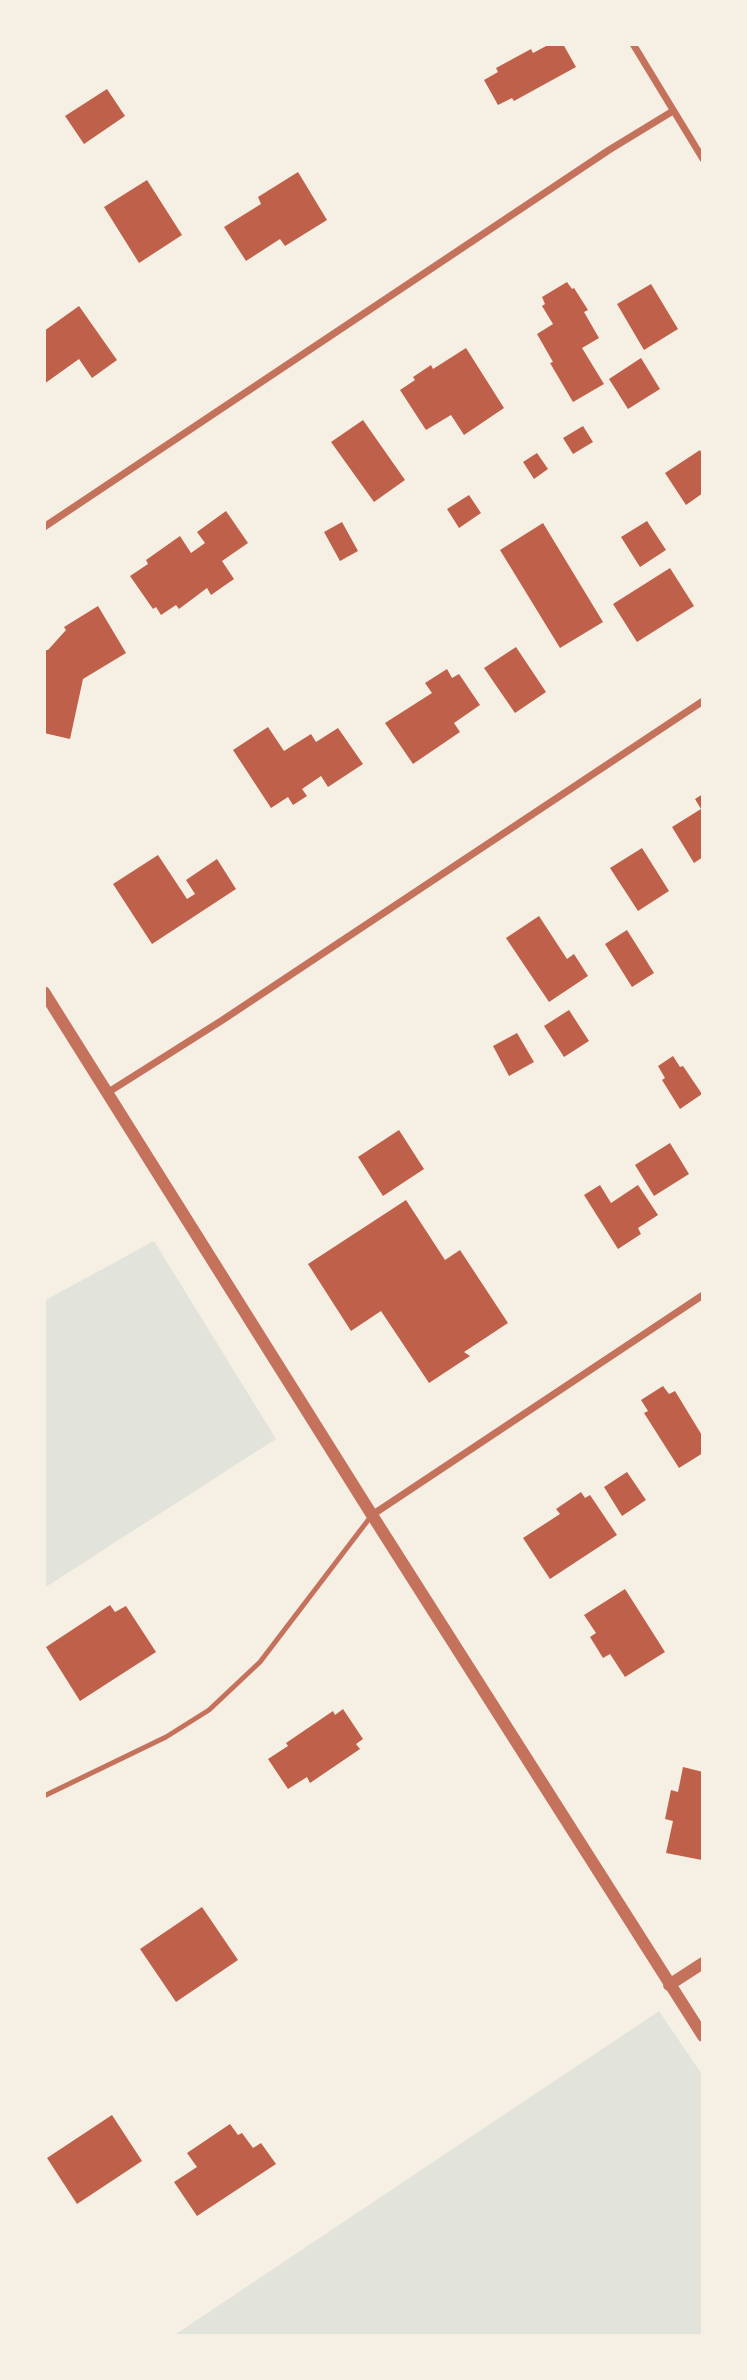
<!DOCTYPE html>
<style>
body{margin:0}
#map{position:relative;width:747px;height:2380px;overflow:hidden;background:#f6efe4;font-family:Signika,sans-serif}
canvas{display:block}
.frame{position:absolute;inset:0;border:46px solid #f6efe4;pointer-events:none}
</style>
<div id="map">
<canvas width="747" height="2380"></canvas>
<div class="frame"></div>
</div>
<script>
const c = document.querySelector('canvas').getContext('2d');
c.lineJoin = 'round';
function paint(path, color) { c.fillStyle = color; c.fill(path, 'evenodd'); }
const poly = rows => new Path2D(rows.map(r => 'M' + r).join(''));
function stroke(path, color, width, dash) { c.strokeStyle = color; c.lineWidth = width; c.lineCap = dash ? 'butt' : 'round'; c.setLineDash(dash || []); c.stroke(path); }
const green = poly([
 [154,1241,276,1439,44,1588,44,1301],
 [659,2011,703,2076,703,2336,173,2336]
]);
const building = poly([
 [550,44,563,44,576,67,514,101,512,98,498,105,484,80,498,72,496,68,531,49,533,53],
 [107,89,125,116,84,144,65,116],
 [298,172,327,220,285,246,280,239,246,261,224,227,261,204,258,197],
 [147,180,182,235,139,263,104,207],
 [567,282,572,289,574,288,588,310,584,312,599,338,582,348,604,384,573,402,550,363,553,362,537,334,553,324,542,306,545,304,542,297],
 [651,284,678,329,644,350,617,304],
 [79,306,117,360,92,378,79,359,44,384,44,331],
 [466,348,504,408,464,435,451,415,426,430,400,390,415,380,413,377,431,365,433,369],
 [641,358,660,389,628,409,609,379],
 [363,420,405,480,374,502,331,442],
 [583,426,593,442,573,454,563,438],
 [700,450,703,456,703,493,686,505,665,473],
 [537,453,548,469,534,479,523,462],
 [469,495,481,513,459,528,447,509],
 [226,511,248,543,222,561,234,579,211,595,207,588,179,609,176,605,161,615,156,607,153,609,130,576,148,564,146,560,180,536,191,553,205,543,197,532],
 [647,521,666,550,640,567,621,537],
 [342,522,358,551,340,561,324,532],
 [543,523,603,622,560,648,500,550],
 [670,568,694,606,637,642,613,604],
 [98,606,126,653,83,679,70,739,44,733,45,650,48,650,66,630,64,627],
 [516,647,546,692,515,713,484,668],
 [447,669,452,678,459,674,480,705,454,723,460,732,413,764,385,723,432,693,425,683],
 [268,727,284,751,311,734,316,742,338,728,363,764,328,787,321,776,302,789,307,796,293,805,288,797,271,808,233,750],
 [703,794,703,857,694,863,672,827,701,809,695,799],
 [642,848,669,891,638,911,610,868],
 [158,855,187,899,195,894,186,880,217,859,236,889,152,944,113,884],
 [539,916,567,959,574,954,588,976,549,1002,506,938],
 [627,930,654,973,632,987,605,944],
 [569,1010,589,1041,564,1057,544,1026],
 [517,1033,534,1062,509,1076,493,1046],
 [673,1056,680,1067,683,1066,702,1094,680,1109,662,1080,665,1078,658,1066],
 [399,1130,424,1169,383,1196,358,1157],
 [670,1143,689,1174,654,1196,635,1165],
 [600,1185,611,1203,638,1185,658,1215,638,1228,641,1234,618,1249,584,1195],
 [406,1200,445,1260,460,1250,508,1323,464,1352,470,1356,429,1383,381,1311,351,1331,308,1264],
 [663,1386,669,1394,675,1391,703,1437,703,1453,679,1468,644,1413,648,1411,641,1400],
 [627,1472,646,1500,622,1516,604,1487],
 [581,1492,585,1498,590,1495,617,1535,550,1579,523,1538,560,1514,556,1509],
 [625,1589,665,1652,625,1677,610,1654,603,1658,590,1637,596,1633,584,1615],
 [110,1605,115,1612,126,1606,156,1652,80,1701,46,1647],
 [343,1709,363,1739,356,1744,360,1749,310,1783,307,1777,288,1789,268,1759,288,1746,286,1743,333,1711,335,1715],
 [683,1767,703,1772,702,1860,666,1853,673,1821,665,1819,671,1790,678,1792],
 [202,1907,238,1960,176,2002,140,1949],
 [112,2115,142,2161,77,2204,47,2158],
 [230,2124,238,2135,242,2133,253,2148,261,2143,276,2164,197,2216,174,2182,197,2167,187,2153]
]);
const service = poly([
 [44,1796,166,1737,209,1710,260,1662,372,1515]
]);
const minor = poly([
 [633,44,703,159],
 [44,527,609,150,673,111],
 [107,1093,221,1021,703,701],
 [372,1515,703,1295]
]);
const tertiary = poly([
 [44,992,372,1515,703,2036],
 [669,1985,703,1963]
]);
paint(green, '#e2e4dc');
paint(building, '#bf614a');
stroke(service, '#c5725c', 5);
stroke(minor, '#c5725c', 7);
stroke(tertiary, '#c5725c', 12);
</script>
